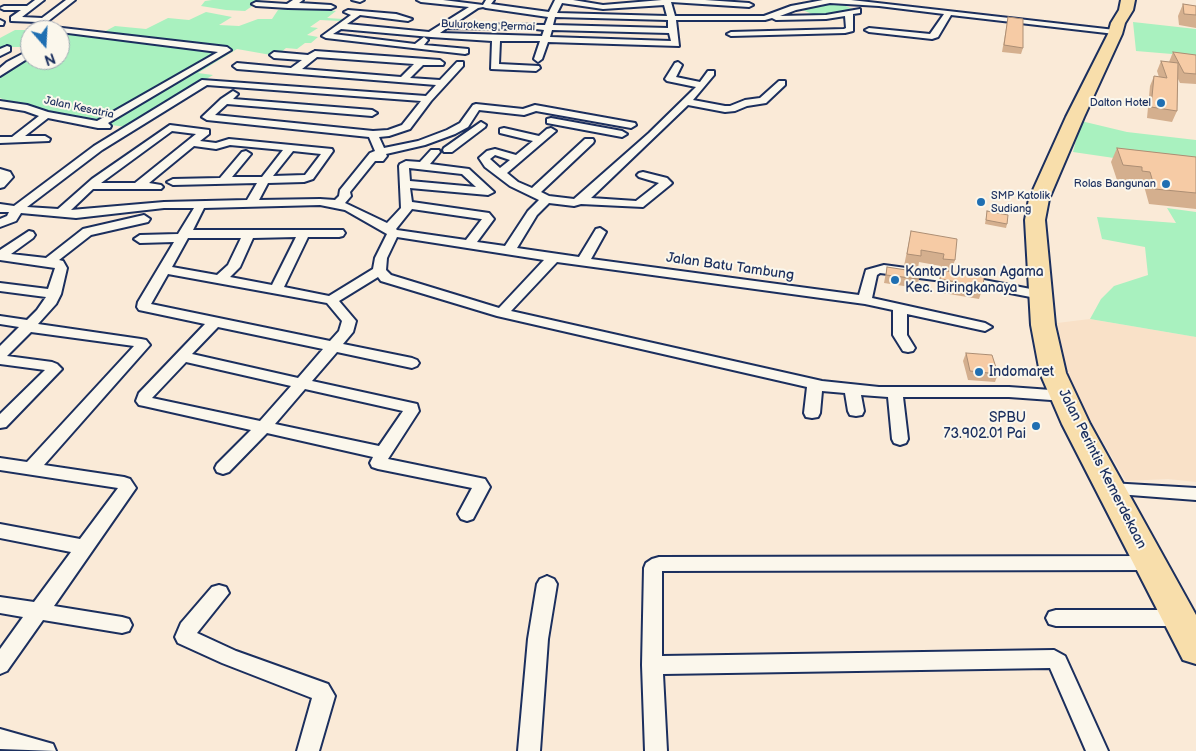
<!DOCTYPE html>
<style>
body{margin:0}
#map{position:relative;width:1196px;height:751px;overflow:hidden;background:#faead7;font-family:"Balsamiq Sans",sans-serif}
canvas{display:block}
.north{position:absolute;left:20px;top:20px;width:50px;height:50px;box-sizing:border-box;background:#fbf7ec;border:1px solid #a1a7b3;border-radius:50%;rotate:161deg;font-size:14px;font-weight:700;line-height:20px;text-align:center;color:#1b2f5e}
.north::after{content:'';display:block;margin:auto;width:18px;height:22px;background:#1f6fb2;clip-path:polygon(50% 0,100% 100%,50% 72%,0 100%)}
</style>
<div id="map">
<canvas width="1196" height="751"></canvas>
<div class="north">N</div>
</div>
<script>
const c = document.querySelector('canvas').getContext('2d');
c.lineJoin = 'round';
function paint(path, color) { c.fillStyle = color; c.fill(path, 'evenodd'); }
const poly = rows => new Path2D(rows.map(r => 'M' + r).join(''));
function stroke(path, color, width, dash) { c.strokeStyle = color; c.lineWidth = width; c.lineCap = dash ? 'butt' : 'round'; c.setLineDash(dash || []); c.stroke(path); }
function label(font, color, halo, rows, align = 'center') {
  c.font = font + ' "Balsamiq Sans",sans-serif'; c.lineWidth = 4; c.setLineDash([]); c.textBaseline = 'middle'; c.strokeStyle = halo; c.fillStyle = color; for (const [text, x, y, turn = 0] of rows) {
    c.save(); c.translate(x, y); c.rotate((+turn || 0) * Math.PI / 180); c.textAlign = isNaN(turn) ? turn : align; if (halo) c.strokeText(text, 0, 0); c.fillText(text, 0, 0); c.restore();
  }
}
const built = poly([
 [1090,319,1196,337,1196,482,1168,479,1126,481,1068,383,1057,323]
]);
const green = poly([
 [212,0,267,0,261,0,245,11,226,10,201,6,205,1],
 [836,2,853,9,817,16,800,9],
 [290,8,330,8,327,10,336,11,327,18,343,19,341,21,320,20,310,27,318,28,307,35,318,37,311,43,305,43,297,49,286,48,280,53,271,55,237,49,198,73,213,75,126,127,74,120,28,111,0,98,0,73,7,66,30,49,30,60,60,60,60,31,102,33,115,26,146,29,168,18,189,20,206,12,232,17,219,25,239,26,258,19,272,19,278,10],
 [1133,22,1196,29,1196,56,1136,51],
 [15,30,30,30,30,47,0,47,0,38],
 [1081,121,1127,132,1196,140,1196,170,1073,152],
 [1167,208,1196,212,1196,337,1090,319,1101,299,1114,286,1148,275,1145,247,1102,239,1097,217,1176,223]
]);
const street = poly([
 [35,0,44,0,22,17,42,18,66,0,75,0,47,22,43,25,45,26,227,47,231,50,108,123,111,126,110,128,98,128,48,118,25,136,45,136,50,139,49,141,0,143,0,137,12,137,39,116,25,111,0,107,0,101,27,105,48,112,97,121,218,52,60,32,60,30,42,30,34,26,37,22,11,21,11,17,21,10,4,10,0,8,4,6,27,6,35,0],
 [293,0,303,0,299,3,331,5,335,7,331,9,288,8,256,6,252,4,256,2,287,4,293,0],
 [352,0,364,0,360,2,352,0],
 [417,0,443,0,483,5,486,0,494,0,491,4,549,12,555,0,573,0,603,5,662,0,705,0,749,3,753,5,749,7,671,2,675,16,764,16,791,6,823,0,851,0,1115,30,1119,32,1115,34,951,15,938,37,932,39,869,32,865,30,869,28,930,34,944,14,879,6,830,3,796,10,780,16,826,15,860,9,860,13,853,14,853,31,845,33,731,36,727,34,731,32,844,29,846,28,845,16,826,19,776,20,772,18,765,20,676,20,679,46,548,42,542,59,538,62,534,59,540,41,500,41,499,64,539,66,540,68,536,71,491,69,492,41,431,37,341,29,333,34,415,44,424,37,428,40,424,45,468,49,468,53,465,54,326,38,322,36,351,15,344,12,348,10,396,14,412,19,408,21,360,15,347,24,429,32,469,7,421,2,417,0],
 [562,3,603,9,664,5,667,16,557,13,562,3],
 [483,7,486,8,548,17,545,25,454,24,478,8,483,7],
 [555,17,668,20,668,28,553,25,555,17],
 [447,28,536,29,544,30,542,36,440,33,447,28],
 [552,30,669,33,671,41,550,37,552,30],
 [0,20,4,22,3,25,0,25,0,20],
 [7,46,10,47,10,51,0,56,0,49,7,46],
 [30,50,30,57,0,76,0,68,7,62,30,50],
 [315,51,440,60,444,63,443,65,423,65,410,78,440,80,457,62,463,62,463,66,431,101,410,129,389,136,379,137,384,148,418,141,447,130,460,123,473,105,476,104,523,109,535,105,635,123,636,125,631,128,536,111,524,115,479,110,468,127,455,134,425,145,386,154,387,156,383,161,375,161,350,192,351,196,345,203,387,223,401,208,399,166,400,164,406,161,420,162,431,150,439,150,440,152,430,164,469,169,494,192,488,195,410,188,412,202,489,213,494,219,477,242,505,246,528,211,539,200,510,186,485,167,479,158,487,151,495,149,516,155,533,141,500,133,500,129,504,128,539,136,547,129,551,128,556,131,507,173,518,182,532,188,585,139,593,139,594,141,593,143,541,192,549,196,574,199,649,133,696,87,667,81,665,79,675,63,678,62,682,65,676,77,700,82,708,71,714,71,714,75,693,100,725,106,730,106,745,100,760,98,779,81,785,81,785,85,766,103,747,106,735,111,725,112,688,105,591,198,636,201,659,183,639,177,637,175,639,173,643,172,667,178,672,183,670,185,643,207,581,204,574,206,549,203,537,215,517,248,579,257,596,229,600,228,606,232,591,259,859,295,866,270,884,265,958,275,1041,291,1046,292,1048,295,1046,298,1041,299,958,283,880,273,877,275,872,298,985,323,992,327,985,331,907,314,907,335,915,348,913,351,908,352,903,351,893,335,893,310,865,304,557,262,511,311,822,381,879,387,1009,387,1065,391,1070,392,1073,396,1070,400,1065,401,1009,397,903,397,908,439,906,443,900,445,894,443,892,439,888,397,861,395,864,411,862,415,856,416,850,415,848,411,845,393,822,391,820,413,818,417,812,418,806,417,804,413,807,387,497,316,381,281,378,277,339,301,356,321,353,332,343,344,412,358,417,360,419,363,417,366,412,368,337,352,312,381,417,404,419,411,388,459,485,479,490,487,473,519,467,521,461,519,458,514,472,488,378,469,372,467,370,463,373,457,267,433,229,472,223,474,217,472,215,468,217,464,251,430,144,406,139,405,136,401,139,393,205,324,139,310,137,307,138,302,174,242,140,243,134,239,140,235,178,234,194,208,164,208,76,218,21,213,16,221,0,227,0,219,7,216,9,212,0,212,0,204,14,206,94,146,202,80,426,96,436,85,237,69,233,66,237,63,291,68,302,60,274,58,270,55,274,52,308,55,315,51],
 [317,57,414,64,401,77,302,69,317,57],
 [207,85,421,101,402,125,388,130,373,131,215,115,227,104,372,116,377,113,372,110,233,99,238,94,233,91,221,99,202,117,207,120,369,137,375,151,370,153,340,190,339,196,335,200,320,199,259,200,268,183,304,182,313,179,333,151,332,149,229,139,216,143,200,141,209,134,209,130,170,125,92,179,58,209,27,207,102,150,207,85],
 [172,131,196,134,135,183,101,183,172,131],
 [230,145,283,150,262,177,232,177,251,154,246,151,242,152,220,178,173,179,167,182,173,185,257,183,247,200,164,202,71,210,93,189,161,189,163,187,161,185,149,183,194,146,216,149,230,145],
 [293,151,321,154,305,175,273,176,293,151],
 [495,155,510,160,500,168,490,159,495,155],
 [409,168,462,174,476,187,410,181,409,168],
 [320,205,345,210,387,234,375,258,373,269,329,296,284,287,308,237,339,237,343,236,345,233,343,230,193,230,204,208,320,205],
 [412,209,481,219,482,219,466,240,397,230,396,229,412,209],
 [296,237,272,285,230,277,240,267,253,238,296,237],
 [397,237,544,260,499,308,391,275,386,270,387,258,397,237],
 [188,238,241,238,228,265,217,275,172,267,188,238],
 [168,274,327,303,342,321,339,331,330,341,151,304,168,274],
 [218,327,323,349,298,378,192,354,218,327],
 [186,362,291,386,260,421,152,398,186,362],
 [305,389,403,411,379,446,275,424,305,389],
 [551,118,622,131,627,134,622,137,547,123,547,119,551,118],
 [481,122,486,125,485,127,452,152,444,152,443,150,444,148,481,122],
 [0,169,10,172,13,177,4,187,0,188,0,169],
 [144,215,150,219,148,222,91,235,59,260,63,261,67,268,61,294,56,304,38,324,141,339,146,340,150,345,44,465,124,477,130,479,136,488,54,606,122,617,129,619,132,625,129,631,122,633,43,620,7,671,0,674,0,649,23,617,0,613,0,597,34,602,71,552,0,538,0,524,80,539,118,488,0,470,0,458,27,462,134,346,31,332,7,356,52,362,57,364,62,369,6,427,0,428,0,414,45,370,0,364,0,346,19,327,0,324,0,316,27,320,37,310,46,297,0,291,0,283,48,289,55,268,0,260,0,250,29,231,33,232,35,235,33,238,11,254,46,258,83,229,144,215],
 [1110,483,1196,488,1196,500,1104,493,1101,489,1104,485,1110,483],
 [1150,556,1157,558,1159,563,1157,568,1150,570,662,571,662,656,1054,650,1065,656,1108,751,1086,751,1050,668,663,674,667,751,645,751,642,665,644,568,646,563,652,559,659,557,1150,556],
 [547,576,554,579,557,584,548,639,540,751,518,751,528,639,537,584,540,579,547,576],
 [219,585,226,587,229,593,197,633,236,651,328,684,335,696,319,751,297,751,312,698,222,663,178,643,175,637,181,623,212,587,219,585],
 [1056,610,1180,610,1187,612,1190,618,1187,624,1180,626,1056,626,1049,624,1046,618,1049,612,1056,610],
 [0,729,53,744,56,751,0,749,0,729]
]);
const highway = poly([
 [1121,0,1135,0,1133,10,1125,23,1122,34,1084,117,1049,199,1045,220,1055,325,1066,373,1090,424,1196,615,1196,664,1183,660,1062,424,1040,373,1031,325,1025,220,1029,199,1066,117,1108,34,1111,23,1119,10,1121,0]
]);
const wall = poly([
 [1183,4,1196,6,1196,28,1179,25,1178,16],
 [1008,17,1023,48,1021,54,1002,52],
 [1173,52,1196,55,1196,84,1180,83,1178,79,1177,111,1172,122,1147,118,1150,86,1154,76,1159,77,1157,71,1161,61,1169,62],
 [1117,148,1196,157,1196,209,1149,204,1144,186,1136,186,1136,182,1117,180,1111,162],
 [987,211,1007,224,1006,228,985,224],
 [911,231,955,260,951,272,983,287,979,299,937,292,941,271,940,271,941,266,919,262,918,268,904,266],
 [887,267,919,279,917,288,884,283],
 [966,353,998,374,995,382,968,380,963,361]
]);
const building = poly([
 [1183,4,1196,6,1196,15,1184,14,1183,4],
 [1008,17,1023,19,1023,48,1004,45,1008,17],
 [1173,52,1196,55,1196,74,1184,73,1173,52],
 [1161,61,1178,63,1177,111,1151,107,1154,76,1167,78,1161,61],
 [1117,148,1196,157,1196,193,1155,189,1150,172,1142,171,1142,167,1123,165,1117,148],
 [987,211,1008,215,1007,224,986,220,987,211],
 [911,231,957,239,955,260,943,259,944,254,921,250,921,256,907,254,911,231],
 [887,267,919,272,919,279,886,275,887,267],
 [941,270,984,277,983,287,940,279,941,270],
 [966,353,992,355,998,374,970,371,966,353]
]);
const markers = [
 [1161,103,5,"#1f6fb2"],
 [1166,184,5,"#1f6fb2"],
 [981,202,5,"#1f6fb2"],
 [895,280,5,"#1f6fb2"],
 [979,372,5,"#1f6fb2"],
 [1036,426,5,"#1f6fb2"]
];
const farStreetnames = [
 ["Bulurokeng Permai",488,26,2],
 ["Jalan Kesatria",79,108,12]
];
const farPoinames = [
 ["Dalton Hotel",1151,103],
 ["Rolas Bangunan",1156,184],
 ["SMP Katolik",991,196,"left"],
 ["Sudiang",991,209,"left"]
];
const streetNames = [
 ["Jalan Batu Tambung",730,267,8],
 ["Jalan Perintis Kemerdekaan",1102,469,63]
];
const poiNames = [
 ["Kantor Urusan Agama",905,272],
 ["Kec. Biringkanaya",905,288],
 ["Indomaret",989,372],
 ["SPBU",1026,418,"right"],
 ["73.902.01 Pai",1026,434,"right"]
];
paint(built, '#f9e1c8');
paint(green, '#a9f1bf');
stroke(street, '#1b2f5e', 4);
stroke(highway, '#1b2f5e', 4);
paint(street, '#fbf7ec');
paint(highway, '#f8deab');
paint(wall, '#d4af8e');
paint(building, '#f6cba5');
stroke(building, '#ac8e74', 1);
for (const [x, y, r, color] of markers) { const dot = new Path2D(); dot.arc(x, y, r, 0, 2 * Math.PI); c.fillStyle = color; c.fill(dot); stroke(dot, '#fbf7ec', 2); }
label('11px', '#1b2f5e', '#fbf7ec', farStreetnames);
label('11px', '#1b2f5e', '#fbf7ec', farPoinames, 'right');
label('14px', '#1b2f5e', '#fbf7ec', streetNames);
label('14px', '#1b2f5e', '#fbf7ec', poiNames, 'left');
</script>
